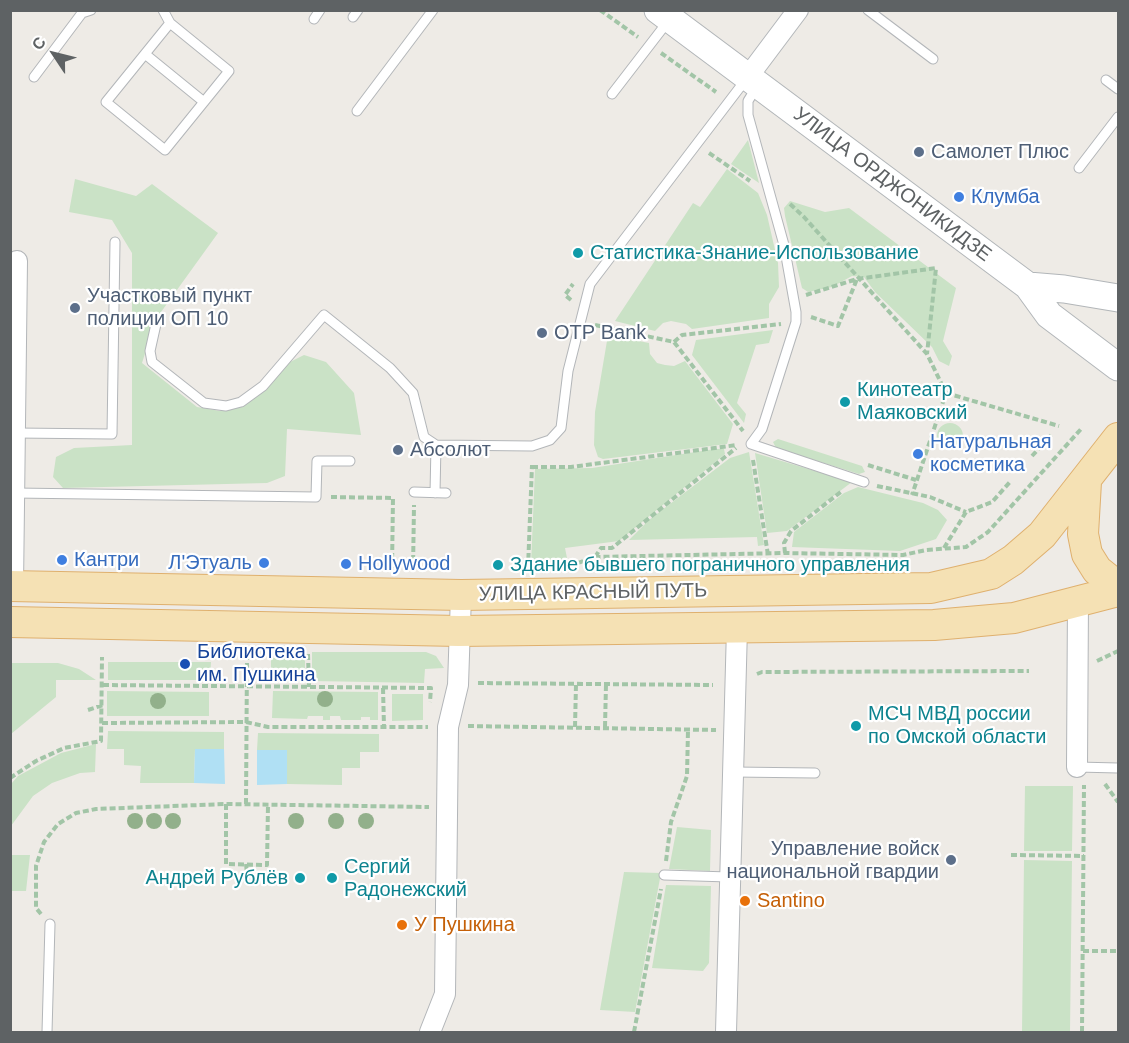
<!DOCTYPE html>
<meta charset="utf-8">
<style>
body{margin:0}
#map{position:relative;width:1129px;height:1043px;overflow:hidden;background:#eeebe6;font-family:Arial,sans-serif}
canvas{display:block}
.frame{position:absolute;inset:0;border:12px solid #5e6264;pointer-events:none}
.north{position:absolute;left:24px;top:24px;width:60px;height:60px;-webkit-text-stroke:4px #fff;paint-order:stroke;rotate:305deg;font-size:16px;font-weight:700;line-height:24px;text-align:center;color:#5e6264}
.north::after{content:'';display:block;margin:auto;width:21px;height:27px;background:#5e6264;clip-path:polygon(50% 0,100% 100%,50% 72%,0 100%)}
</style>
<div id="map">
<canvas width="1129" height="1043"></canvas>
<div class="frame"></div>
<div class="north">С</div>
</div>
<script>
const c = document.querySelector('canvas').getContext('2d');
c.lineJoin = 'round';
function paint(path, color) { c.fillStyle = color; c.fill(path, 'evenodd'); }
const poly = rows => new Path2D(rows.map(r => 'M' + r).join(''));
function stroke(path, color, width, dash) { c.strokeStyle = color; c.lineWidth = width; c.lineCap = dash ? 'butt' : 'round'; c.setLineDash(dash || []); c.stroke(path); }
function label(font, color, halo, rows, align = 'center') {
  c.font = font + ' Arial,sans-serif'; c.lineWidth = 4.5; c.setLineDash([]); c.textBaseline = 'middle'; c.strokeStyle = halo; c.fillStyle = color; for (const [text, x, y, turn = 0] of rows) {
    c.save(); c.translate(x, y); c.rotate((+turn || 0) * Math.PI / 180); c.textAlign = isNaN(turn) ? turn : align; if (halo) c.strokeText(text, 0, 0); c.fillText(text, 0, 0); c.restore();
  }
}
const green = poly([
 [748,140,759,183,731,164],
 [727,169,758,193,767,215,778,263,779,287,769,304,769,318,692,329,686,324,671,321,663,323,655,331,615,321,693,203,700,207],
 [75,179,136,196,152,184,218,233,156,319,142,363,197,407,220,411,245,402,268,373,304,355,326,362,354,393,361,435,287,429,285,476,267,483,63,488,53,477,56,457,74,448,132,445,132,253,112,220,69,212],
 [790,201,825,212,849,208,956,288,943,341,952,356,949,366,939,361,932,347,875,292,864,277,852,276,832,287,808,292,802,288,785,216,784,208],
 [773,330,769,343,756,345,737,403,746,414,744,423,692,355,696,340],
 [608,335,649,343,650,354,657,363,665,365,674,366,685,361,733,424,727,444,603,459,598,457,594,445,595,412],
 '937 436a13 13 0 1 1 26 0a13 13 0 1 1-26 0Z',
 [778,439,862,466,865,472,859,474,776,448,773,442],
 [715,449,724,449,725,454,619,541,565,548,568,563,531,565,535,469,592,468],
 [749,452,764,545,758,546,757,537,629,540,649,520,730,458],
 [755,453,852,482,787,531,767,533],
 [858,487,923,503,938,510,947,520,936,539,900,551,792,547,794,532,844,493],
 [312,652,426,652,436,656,444,668,425,669,424,683,312,681],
 [305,657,305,682,271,682,271,658],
 [108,662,211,662,210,680,108,680],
 [11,663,58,663,79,669,96,680,56,680,56,697,11,734],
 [107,691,209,692,209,716,107,716],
 [273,691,378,692,378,720,370,720,370,717,361,717,361,720,341,720,340,716,330,716,330,720,323,720,323,716,308,716,307,719,272,718],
 [392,694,423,694,423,720,392,721],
 [108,731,224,732,224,749,195,749,194,783,140,783,141,766,124,765,124,749,107,749],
 [258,733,379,734,379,752,360,752,360,768,342,768,342,785,287,784,287,750,257,750],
 [96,744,95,772,80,773,52,783,33,796,11,826,11,784,18,776,61,753],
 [1025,786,1073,786,1072,851,1024,851],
 [677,827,711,830,710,871,669,869],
 [11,855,30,855,26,891,11,891],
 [1024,860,1072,861,1070,1032,1022,1032],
 [624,872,661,873,635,1012,600,1010],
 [666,885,711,886,709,963,703,971,652,968]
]);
const water = poly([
 [195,749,224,749,225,784,194,783],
 [257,750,287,750,287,784,257,785]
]);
const path = poly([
 [600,10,638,37],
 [661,53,716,92],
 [709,153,750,181],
 [790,204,804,217,927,354,946,393,912,495],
 [806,295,857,279,936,268,927,354],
 [571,300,565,295,573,284],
 [811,317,838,326,857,279],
 [595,325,674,342,743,431],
 [674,342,682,335,781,324],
 [946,393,1059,426],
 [1032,456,1051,435],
 [753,460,768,555],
 [868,465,916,480],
 [532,467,571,467,737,445],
 [877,486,930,497,966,512],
 [331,497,393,498,392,569],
 [944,548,966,512,992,502,1010,482],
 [785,553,784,543,791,531,842,491],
 [595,557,601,548,612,548,736,448],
 [569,566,595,557,785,553,903,555,926,550,966,547,988,532,1082,428],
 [528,568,532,465],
 [413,570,414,505],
 [308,654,309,687],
 [1097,661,1118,651],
 [757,674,762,672,1029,671],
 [478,683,713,685],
 [103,685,431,688,430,702],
 [383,688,384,727],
 [88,710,103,705],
 [102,723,246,722,268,727,428,727],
 [468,726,716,730],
 [575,727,576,684],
 [605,727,606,684],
 [10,778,36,761,64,748,101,741,102,657],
 [1105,784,1118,802],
 [226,804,226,864,267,865,268,805],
 [246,804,247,657],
 [1011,855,1084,856],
 [666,861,671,822,687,776,688,730],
 [246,864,247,874],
 [41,914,36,908,36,866,44,842,58,824,76,813,96,809,226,804,429,807],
 [1083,951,1118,951],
 [634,1032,661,889],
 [1082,1032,1084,785]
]);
const lane = poly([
 [163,10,170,23,229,71,165,150,106,102,170,23],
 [868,10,933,59],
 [353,17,358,10],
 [314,19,320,10],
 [145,54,204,102],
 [34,77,82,13,91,10],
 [1106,80,1118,89],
 [756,88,748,101,748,115,784,245,796,312,796,322,762,429,751,444,864,482],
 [612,94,669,20],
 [357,111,433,10],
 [1079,168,1118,117],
 [156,324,150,351,152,362,204,403,226,406,241,402,263,386,324,315,390,368,413,393,424,437,436,445,532,446,550,440,561,428,568,371,590,284,747,78],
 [15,433,112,434,115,242],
 [414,492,446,493],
 [14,493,316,497,317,461,350,461],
 [435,493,436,445],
 [1077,767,1118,768],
 [734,772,815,773],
 [664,875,729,877],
 [47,1032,50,924]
]);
const street = poly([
 [747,78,798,10],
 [13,586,17,261],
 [1077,767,1078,599],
 [430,1032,445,994,448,727,458,685,461,595],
 [726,1032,737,628]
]);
const secondary = poly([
 [658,10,1028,286,1049,315,1118,367],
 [1028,286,1064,289,1118,298]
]);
const primary = poly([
 [1086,482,1083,534,1087,554,1097,570,1118,587],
 [10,586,461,595,931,588,991,574,1013,560,1042,535,1118,438],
 [10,622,459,631,934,625,1014,618,1118,591]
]);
const trees = [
 [325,699],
 [158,701],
 [135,821],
 [154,821],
 [173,821],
 [296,821],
 [336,821],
 [366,821]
];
const markers = [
 [919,152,6,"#5c6f8a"],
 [959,197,6,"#3f7fe0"],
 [578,253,6,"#0f9aa8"],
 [75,308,6,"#5c6f8a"],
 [542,333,6,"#5c6f8a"],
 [845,402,6,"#0f9aa8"],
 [398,450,6,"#5c6f8a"],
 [918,454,6,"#3f7fe0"],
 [62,560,6,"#3f7fe0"],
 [264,563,6,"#3f7fe0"],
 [346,564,6,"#3f7fe0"],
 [498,565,6,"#0f9aa8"],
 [185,664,6,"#1a4fb4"],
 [856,726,6,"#0f9aa8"],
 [951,860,6,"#5c6f8a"],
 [300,878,6,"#0f9aa8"],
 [332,878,6,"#0f9aa8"],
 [745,901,6,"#e8710a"],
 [402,925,6,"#e8710a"]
];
const serviceNames = [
 ["Самолет Плюс",931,152],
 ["Участковый пункт",87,296],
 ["полиции ОП 10",87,319],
 ["OTP Bank",554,333],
 ["Абсолют",410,450],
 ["Управление войск",939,849,"right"],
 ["национальной гвардии",939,872,"right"]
];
const streetNames = [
 ["УЛИЦА ОРДЖОНИКИДЗЕ",892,185,37],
 ["УЛИЦА КРАСНЫЙ ПУТЬ",593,593,-1]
];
const shopNames = [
 ["Клумба",971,197],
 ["Натуральная",930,442],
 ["косметика",930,465],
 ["Кантри",74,560],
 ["Л'Этуаль",252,563,"right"],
 ["Hollywood",358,564]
];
const cultureNames = [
 ["Статистика-Знание-Использование",590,253],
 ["Кинотеатр",857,390],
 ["Маяковский",857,413],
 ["Здание бывшего пограничного управления",510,565],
 ["МСЧ МВД россии",868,714],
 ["по Омской области",868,737],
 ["Сергий",344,867],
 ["Радонежский",344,890],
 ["Андрей Рублёв",288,878,"right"]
];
const transitNames = [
 ["Библиотека",197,652],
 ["им. Пушкина",197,675]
];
const foodNames = [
 ["Santino",757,901],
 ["У Пушкина",414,925]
];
paint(green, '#cae2c6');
paint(water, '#b0e0f4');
stroke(lane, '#b3b6b9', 11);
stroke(street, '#b3b6b9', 22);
stroke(secondary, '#b2b6b9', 29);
stroke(primary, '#dfb06e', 32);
stroke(path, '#a2c5a7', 4, [6, 3]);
stroke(lane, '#fff', 9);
stroke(street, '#fff', 20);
stroke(secondary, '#fff', 27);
stroke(primary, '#f5e1b4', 30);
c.fillStyle = '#92b08b';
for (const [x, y] of trees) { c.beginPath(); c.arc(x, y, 8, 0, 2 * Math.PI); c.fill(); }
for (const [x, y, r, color] of markers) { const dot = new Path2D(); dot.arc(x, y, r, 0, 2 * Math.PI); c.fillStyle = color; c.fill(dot); stroke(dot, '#fff', 2); }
label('20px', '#4e5e75', '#fff', serviceNames, 'left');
label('20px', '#5e6264', '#fff', streetNames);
label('20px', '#366cbe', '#fff', shopNames, 'left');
label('20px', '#0d838f', '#fff', cultureNames, 'left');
label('20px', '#164399', '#fff', transitNames, 'left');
label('20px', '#c56008', '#fff', foodNames, 'left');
</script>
